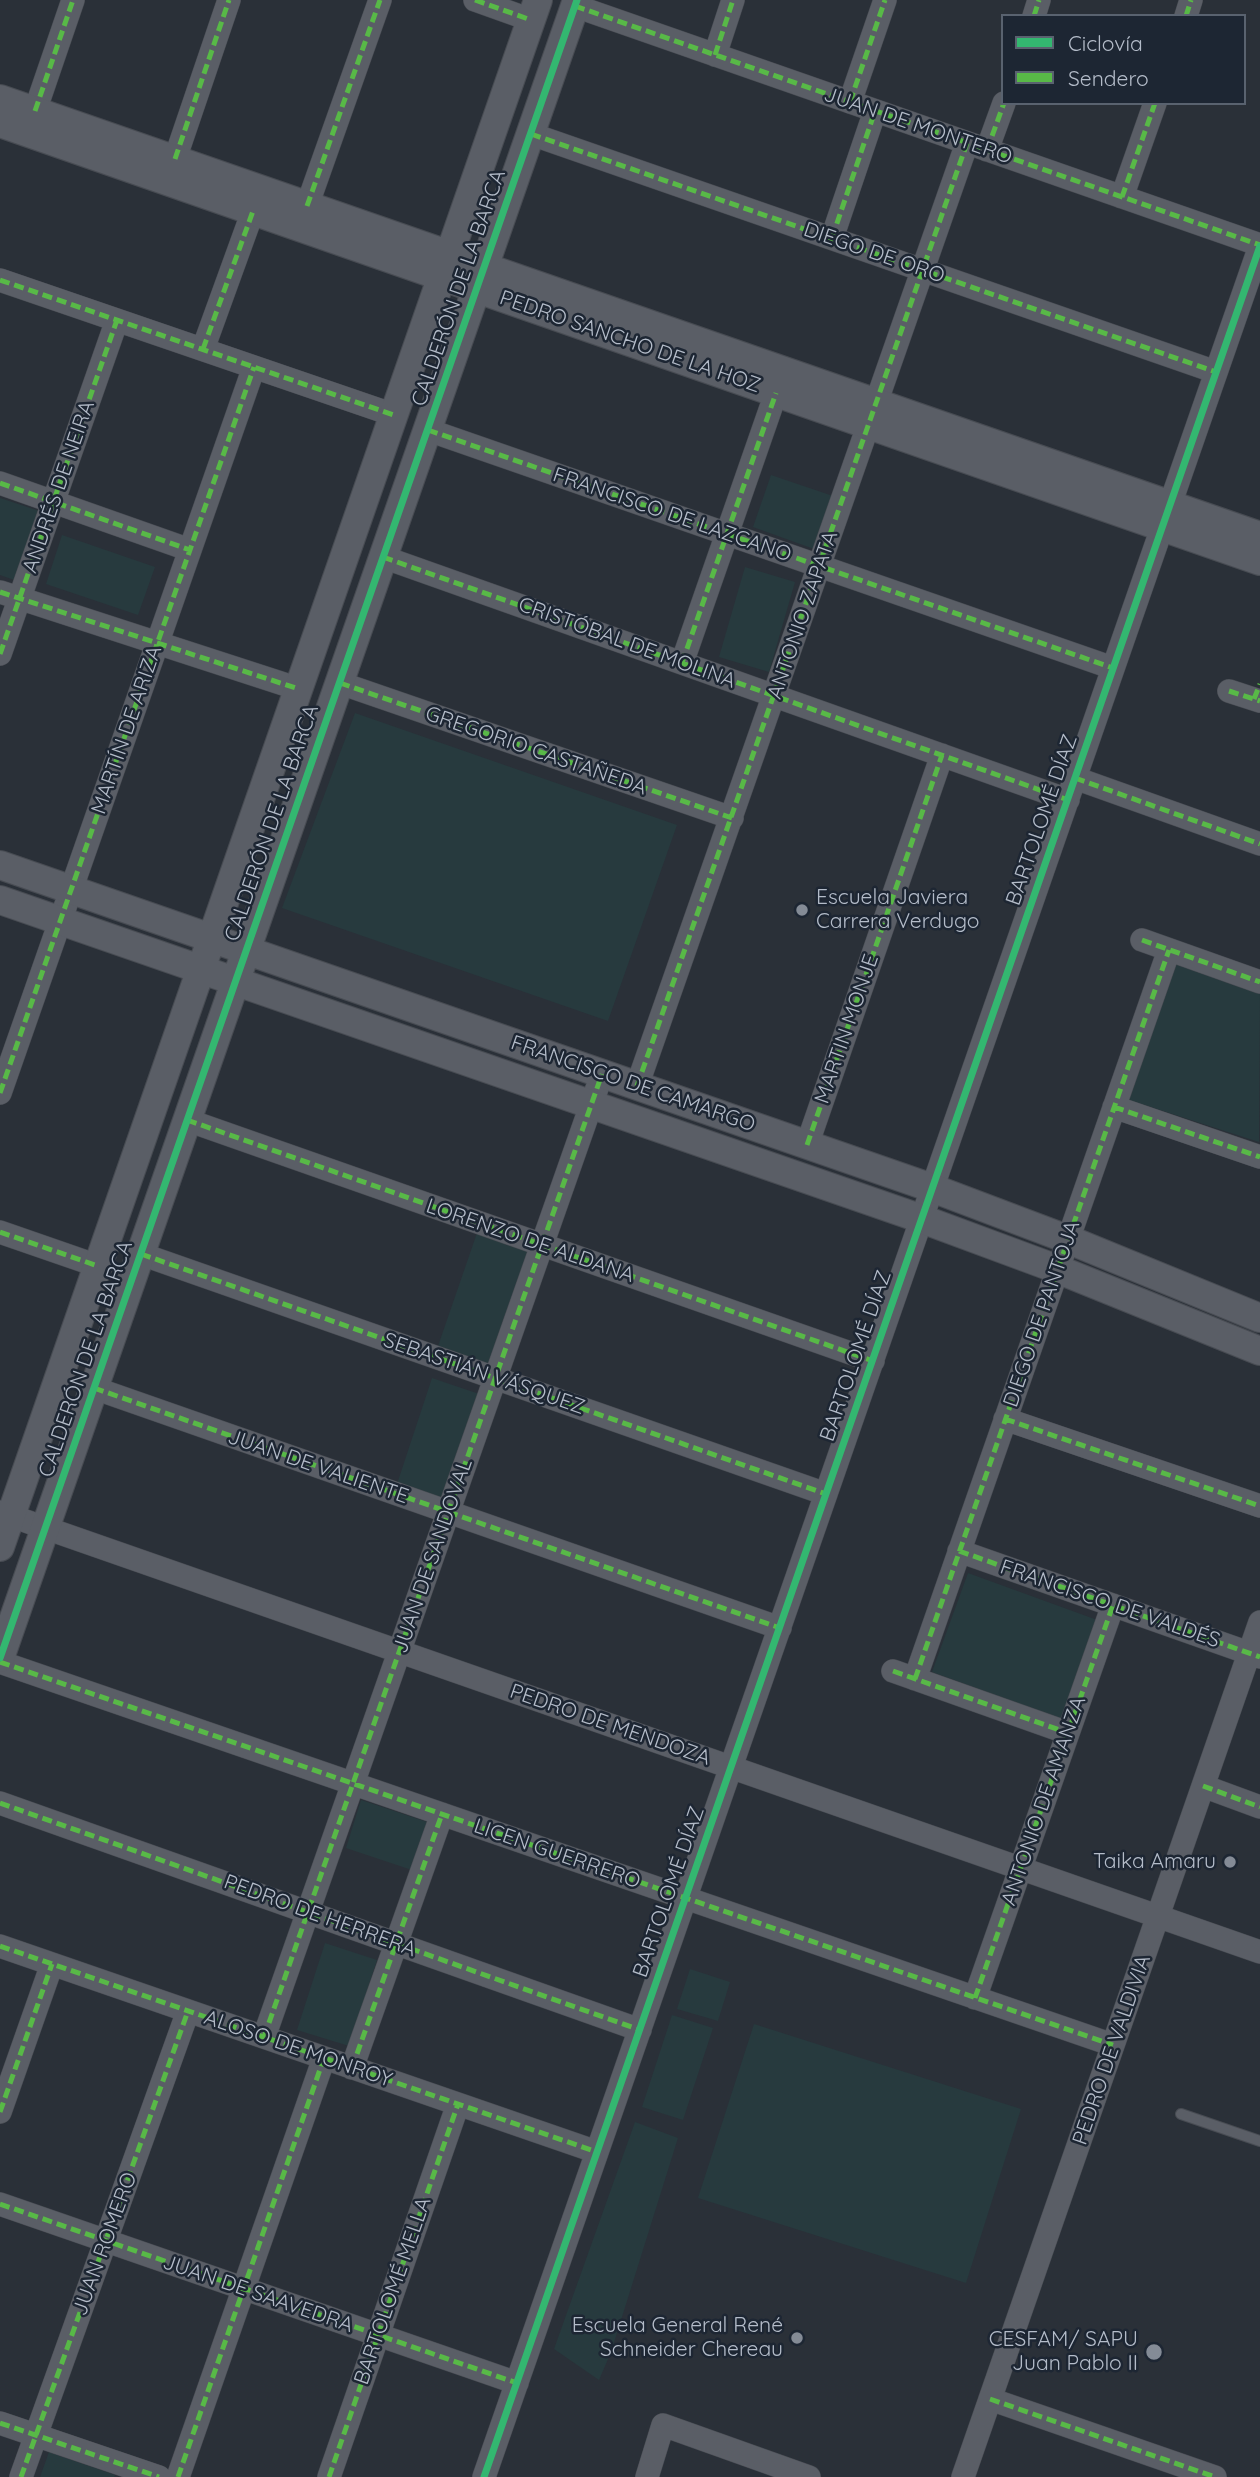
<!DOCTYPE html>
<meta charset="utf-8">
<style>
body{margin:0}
#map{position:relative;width:1260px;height:2477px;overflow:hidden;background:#2a3038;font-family:Quicksand,sans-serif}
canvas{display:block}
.legend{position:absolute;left:1001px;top:14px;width:245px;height:91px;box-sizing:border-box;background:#1d2633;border:2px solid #59626f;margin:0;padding:9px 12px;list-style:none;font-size:21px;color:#b4bcc9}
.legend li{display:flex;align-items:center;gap:14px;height:35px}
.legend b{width:35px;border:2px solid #59626f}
</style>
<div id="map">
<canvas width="1260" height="2477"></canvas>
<ul class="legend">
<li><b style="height:9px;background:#33b770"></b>Ciclovía</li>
<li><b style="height:9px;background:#58b947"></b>Sendero</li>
</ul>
</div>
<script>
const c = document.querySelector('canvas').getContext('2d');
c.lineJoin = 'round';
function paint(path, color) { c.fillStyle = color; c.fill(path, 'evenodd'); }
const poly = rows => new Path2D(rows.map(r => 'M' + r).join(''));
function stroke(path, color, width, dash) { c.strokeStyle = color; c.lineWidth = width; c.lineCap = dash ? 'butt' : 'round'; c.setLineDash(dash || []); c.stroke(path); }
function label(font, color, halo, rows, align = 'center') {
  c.font = font + ' Quicksand,sans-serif'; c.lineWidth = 5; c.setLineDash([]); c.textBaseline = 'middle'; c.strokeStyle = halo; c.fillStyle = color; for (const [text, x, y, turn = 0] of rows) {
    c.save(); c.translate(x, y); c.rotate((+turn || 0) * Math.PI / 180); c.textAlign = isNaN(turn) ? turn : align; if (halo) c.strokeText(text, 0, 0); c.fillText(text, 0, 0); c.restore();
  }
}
const green = poly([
 [771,475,833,496,814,549,753,527],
 [0,498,42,512,20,582,0,575],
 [62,535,155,567,138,615,46,584],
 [745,567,795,582,769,672,719,657],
 [355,713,677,825,608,1021,282,908],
 [1176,961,1260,990,1259,1142,1129,1100],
 [477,1233,530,1251,490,1368,437,1349],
 [432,1378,485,1396,450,1502,397,1484],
 [968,1573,1100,1621,1064,1720,932,1672],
 [361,1800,427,1822,412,1870,346,1848],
 [325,1943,377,1960,349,2046,297,2030],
 [690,1969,730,1982,718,2021,677,2009],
 [672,2015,713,2028,683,2120,642,2107],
 [754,2024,1021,2109,966,2283,698,2198],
 [635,2122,678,2138,611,2352,599,2380,554,2349],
 [49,2452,115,2475,114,2477,40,2477]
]);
const service = poly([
 [1181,2114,1260,2141]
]);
const minor = poly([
 [475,0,531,20],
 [575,6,1260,245],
 [1034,16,1039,0],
 [1186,16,1191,0],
 [715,55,733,0],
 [850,102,885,0],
 [35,111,73,0],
 [531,134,1216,372],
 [987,150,1004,103],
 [175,159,229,0],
 [1122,197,1155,103],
 [307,206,380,0],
 [832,238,875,111],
 [0,280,394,415],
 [203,349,253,211],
 [428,430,1113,668],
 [0,483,190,550],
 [383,557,1068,800],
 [0,592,299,689],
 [0,654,117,320],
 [682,663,776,393],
 [340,683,732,818],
 [1229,691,1260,701],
 [1075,778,1260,844],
 [1142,940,1260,982],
 [637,1086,967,143],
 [0,1093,254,367],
 [1114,1107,1260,1157],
 [187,1120,873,1361],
 [807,1145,942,755],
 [0,1232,98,1266],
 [141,1254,826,1494],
 [94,1388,780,1628],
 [1005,1419,1260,1506],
 [0,1512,1260,1952],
 [959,1551,1260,1657],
 [0,1662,1113,2045],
 [893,1671,1068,1733],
 [915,1679,1169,950],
 [1203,1786,1260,1807],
 [0,1803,640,2030],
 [0,1946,597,2152],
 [975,1998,1113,1605],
 [264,2037,602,1074],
 [352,2068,442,1814],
 [0,2112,52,1964],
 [0,2204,517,2383],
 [990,2399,1215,2477],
 [0,2423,159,2477],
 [21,2477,188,2011],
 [178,2477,324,2058],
 [329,2477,458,2104],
 [484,2477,1260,246],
 [647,2477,663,2425,809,2477],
 [963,2477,1260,1622]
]);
const tertiary = poly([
 [0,99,1260,536],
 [0,123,1260,561],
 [0,865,932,1188,1067,1239,1260,1318],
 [0,900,922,1219,1057,1269,1260,1351],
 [0,1547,538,0],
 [0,1658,577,0]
]);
const quiet = poly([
 [475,0,531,20],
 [575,6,1260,245],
 [1034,16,1039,0],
 [1186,16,1191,0],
 [715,55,733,0],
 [850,102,885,0],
 [35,111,73,0],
 [531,134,1216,372],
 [987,150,1004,103],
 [175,159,229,0],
 [1122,197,1155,103],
 [307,206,380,0],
 [832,238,875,111],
 [0,280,394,415],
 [203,349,253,211],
 [428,430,1113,668],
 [0,483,190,550],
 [383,557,1068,800],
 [0,592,299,689],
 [0,654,117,320],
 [682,663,776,393],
 [340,683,732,818],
 [1229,691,1260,701],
 [1254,699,1260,684],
 [1075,778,1260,844],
 [1142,940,1260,982],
 [637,1086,967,143],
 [0,1093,254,367],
 [1114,1107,1260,1157],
 [187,1120,873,1361],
 [807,1145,942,755],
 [0,1232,98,1266],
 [141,1254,826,1494],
 [94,1388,780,1628],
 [1005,1419,1260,1506],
 [959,1551,1260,1657],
 [0,1662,1113,2045],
 [893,1671,1068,1733],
 [915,1679,1169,950],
 [1203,1786,1260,1807],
 [0,1803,640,2030],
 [0,1946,597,2152],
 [975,1998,1113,1605],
 [264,2037,602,1074],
 [352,2068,442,1814],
 [0,2112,52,1964],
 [0,2204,517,2383],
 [990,2399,1215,2477],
 [0,2423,159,2477],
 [21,2477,188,2011],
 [178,2477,324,2058],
 [329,2477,458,2104]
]);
const cycleway = poly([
 [0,1658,577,0],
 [484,2477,1260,246]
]);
const markers = [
 [802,910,7,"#848b96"],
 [1230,1862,7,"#848b96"],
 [797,2338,7,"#848b96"],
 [1154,2352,9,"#848b96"]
];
const streetNames = [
 ["JUAN DE MONTERO",918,126,19],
 ["DIEGO DE ORO",874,253,19],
 ["CALDERÓN DE LA BARCA",459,288,-71],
 ["PEDRO SANCHO DE LA HOZ",630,342,19],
 ["ANDRÉS DE NEIRA",59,487,-71],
 ["FRANCISCO DE LAZCANO",672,515,19],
 ["ANTONIO ZAPATA",803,615,-71],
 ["CRISTÓBAL DE MOLINA",627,643,20],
 ["MARTÍN DE ARIZA",127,730,-71],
 ["GREGORIO CASTAÑEDA",536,751,19],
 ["BARTOLOMÉ DÍAZ",1042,820,-71],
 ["CALDERÓN DE LA BARCA",272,823,-71],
 ["MARTIN MONJE",847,1029,-71],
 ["FRANCISCO DE CAMARGO",633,1084,19],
 ["LORENZO DE ALDANA",530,1241,19],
 ["DIEGO DE PANTOJA",1042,1314,-71],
 ["BARTOLOMÉ DÍAZ",856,1356,-71],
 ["CALDERÓN DE LA BARCA",86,1359,-71],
 ["SEBASTIÁN VÁSQUEZ",484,1374,19],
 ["JUAN DE VALIENTE",318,1467,19],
 ["JUAN DE SANDOVAL",433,1556,-71],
 ["FRANCISCO DE VALDÉS",1110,1604,19],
 ["PEDRO DE MENDOZA",610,1725,19],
 ["ANTONIO DE AMANZA",1044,1801,-71],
 ["LICEN GUERRERO",557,1854,19],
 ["BARTOLOMÉ DÍAZ",669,1892,-71],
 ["PEDRO DE HERRERA",320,1916,20],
 ["ALOSO DE MONROY",298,2049,19],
 ["PEDRO DE VALDIVIA",1112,2050,-71],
 ["JUAN ROMERO",105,2244,-70],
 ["BARTOLOMÉ MELLA",393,2291,-71],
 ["JUAN DE SAAVEDRA",258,2294,19]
];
const poiNames = [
 ["Escuela Javiera",816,898,"left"],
 ["Carrera Verdugo",816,922,"left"],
 ["Taika Amaru",1216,1862],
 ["Escuela General René",783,2326],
 ["Schneider Chereau",783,2350],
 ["CESFAM/ SAPU",1138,2340],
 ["Juan Pablo II",1138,2364]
];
paint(green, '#273a3e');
stroke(service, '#484c53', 12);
stroke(minor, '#484c53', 24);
stroke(tertiary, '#484c53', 30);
stroke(service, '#5a5e66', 10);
stroke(minor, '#5a5e66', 23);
stroke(tertiary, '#5a5e66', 28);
stroke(quiet, '#58b947', 5, [10, 5]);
stroke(cycleway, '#33b770', 7);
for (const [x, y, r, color] of markers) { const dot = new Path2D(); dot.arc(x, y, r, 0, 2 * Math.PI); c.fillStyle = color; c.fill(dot); stroke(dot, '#1d2633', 2.5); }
label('21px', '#b4bcc9', '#1d2633', streetNames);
label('21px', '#b4bcc9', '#1d2633', poiNames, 'right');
</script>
